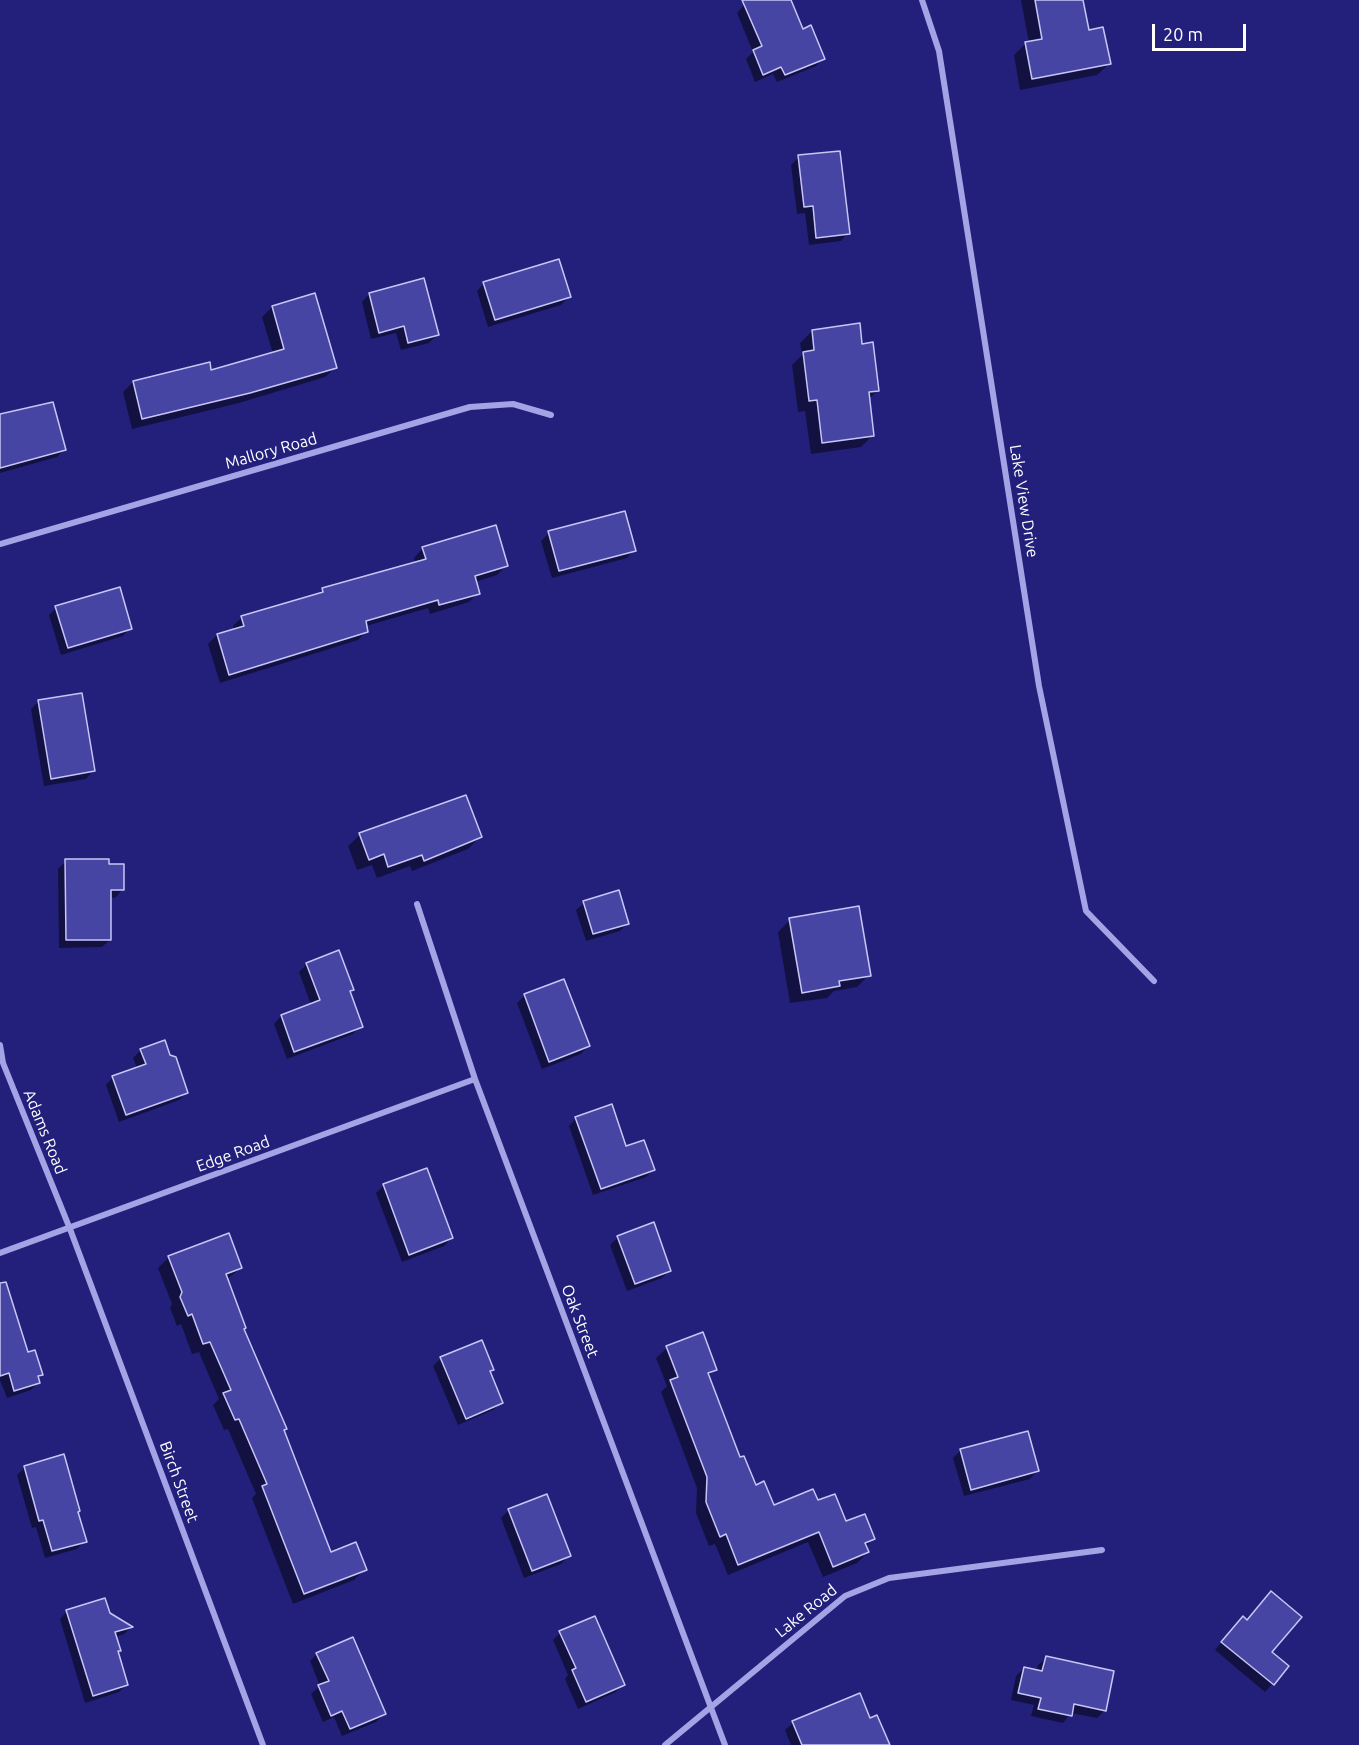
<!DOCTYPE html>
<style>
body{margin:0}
#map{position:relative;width:1359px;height:1745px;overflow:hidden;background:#23207c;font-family:Ubuntu,sans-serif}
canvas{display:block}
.scale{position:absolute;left:1152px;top:24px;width:94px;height:27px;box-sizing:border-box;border:3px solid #fff;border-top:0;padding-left:8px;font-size:18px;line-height:21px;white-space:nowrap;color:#fff;-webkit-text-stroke:4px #23207c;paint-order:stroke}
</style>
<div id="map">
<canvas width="1359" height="1745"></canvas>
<div class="scale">20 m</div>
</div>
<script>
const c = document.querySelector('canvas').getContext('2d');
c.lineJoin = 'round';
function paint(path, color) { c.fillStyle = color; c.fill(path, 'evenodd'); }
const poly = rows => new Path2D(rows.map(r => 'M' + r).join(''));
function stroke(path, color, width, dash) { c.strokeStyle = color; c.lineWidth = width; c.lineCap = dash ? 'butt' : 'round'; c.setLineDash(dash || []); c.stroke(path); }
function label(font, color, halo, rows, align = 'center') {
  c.font = font + ' Ubuntu,sans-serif'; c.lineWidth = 4.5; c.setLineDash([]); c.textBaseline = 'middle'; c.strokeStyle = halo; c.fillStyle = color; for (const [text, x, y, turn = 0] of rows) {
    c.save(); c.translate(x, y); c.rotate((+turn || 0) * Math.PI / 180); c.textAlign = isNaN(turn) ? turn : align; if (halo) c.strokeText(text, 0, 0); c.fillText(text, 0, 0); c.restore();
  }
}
const shadow = poly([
 [757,0,789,0,802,31,823,59,816,66,777,82,773,74,755,82,746,59,753,52,737,13,744,5],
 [1021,0,1082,0,1088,32,1109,64,1097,75,1020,90,1014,55,1025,44,1029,43],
 [799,157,848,233,841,241,809,245,805,213,797,214,791,165],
 [484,283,569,297,561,305,488,327,477,291],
 [369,294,437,335,429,343,401,350,396,333,371,339,362,302],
 [272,307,336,367,325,377,239,403,132,429,123,392,133,382,210,372,273,354,262,317],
 [812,331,861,345,877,391,868,400,873,435,861,447,811,454,805,411,798,412,792,365,802,355,800,343],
 [0,419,65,449,57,457,0,473],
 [549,533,634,550,627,558,552,578,541,541],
 [423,548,506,566,497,575,475,582,478,593,469,602,430,614,428,608,366,626,367,631,358,640,220,683,208,644,217,635,234,630,233,626,242,617,316,595,323,589,415,563,414,558],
 [56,608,130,628,123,636,61,655,49,615],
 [39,701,93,771,86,779,44,786,31,709],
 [360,835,480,837,468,849,412,871,410,866,377,878,372,865,357,870,348,846],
 [66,861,108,866,122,890,115,898,110,897,110,940,102,947,59,948,58,869],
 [584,903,628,923,620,931,586,941,576,910],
 [790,920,869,975,857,987,834,991,827,998,790,1003,778,932],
 [307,964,352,989,349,993,361,1026,353,1034,287,1059,274,1024,281,1016,311,1005,299,972],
 [563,981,588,1046,581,1054,542,1069,517,1003,524,996],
 [141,1050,186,1093,179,1100,119,1122,106,1085,113,1077,137,1068,133,1058],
 [576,1118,626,1148,653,1170,646,1177,593,1195,569,1126],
 [384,1185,452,1238,444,1246,402,1262,376,1193],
 [618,1237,670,1270,662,1278,627,1291,610,1245],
 [169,1257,241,1268,226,1280,242,1330,330,1554,365,1569,354,1580,293,1604,252,1498,256,1494,228,1429,224,1430,213,1405,219,1399,199,1352,192,1354,181,1324,177,1326,170,1308,172,1304,158,1268],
 [0,1333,27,1354,41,1374,37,1378,39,1382,31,1390,7,1398,0,1380],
 [667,1348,715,1369,708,1377,740,1459,755,1486,773,1507,818,1502,845,1523,874,1539,865,1547,868,1552,857,1563,823,1577,808,1542,728,1575,715,1544,709,1546,696,1513,697,1488,661,1392,667,1386,656,1358],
 [441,1358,492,1369,489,1372,501,1403,493,1410,458,1425,433,1366],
 [961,1450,1037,1471,1030,1479,964,1496,953,1458],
 [25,1467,77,1513,85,1541,77,1549,45,1558,36,1527,32,1528,17,1475],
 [509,1510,569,1556,561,1564,524,1578,501,1518],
 [67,1611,109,1614,131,1627,124,1634,115,1637,119,1650,117,1652,126,1685,119,1692,85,1703,60,1619],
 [1235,1626,1287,1667,1265,1692,1215,1650],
 [560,1633,623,1684,616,1692,578,1709,565,1679,568,1675,553,1640],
 [317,1654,384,1714,376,1722,342,1736,334,1717,323,1722,311,1694,320,1686,310,1661],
 [1046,1658,1104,1711,1097,1718,1071,1713,1063,1723,1031,1716,1034,1705,1011,1700,1016,1676,1024,1668,1037,1671,1038,1665],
 [793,1723,880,1745,791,1745,785,1730]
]);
const building = poly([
 [742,0,791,0,803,29,811,25,825,59,785,75,781,67,763,75,753,50,762,46,742,0],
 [1035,0,1083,0,1089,30,1103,27,1111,64,1032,79,1025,42,1042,39,1035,0],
 [840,151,850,234,816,238,813,206,804,207,798,155,840,151],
 [559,259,571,297,495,320,483,282,559,259],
 [424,278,439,335,408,343,404,326,379,333,369,293,424,278],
 [315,293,337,368,250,393,142,419,133,381,210,362,211,370,284,349,272,306,315,293],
 [860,323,862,344,873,342,879,391,869,392,874,436,822,443,817,400,809,401,803,352,814,350,812,330,860,323],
 [53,402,66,450,0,468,0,414,53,402],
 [625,511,636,551,559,571,548,531,625,511],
 [496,525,508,566,475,576,480,594,439,605,438,600,366,621,368,632,229,675,217,634,244,626,241,616,323,592,322,588,426,559,422,547,496,525],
 [120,587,132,629,68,648,55,606,120,587],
 [82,693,95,771,51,779,38,700,82,693],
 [466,795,482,837,424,861,422,855,388,867,384,854,369,860,359,833,466,795],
 [65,859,109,859,109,864,124,864,124,890,111,890,111,940,66,940,65,859],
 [619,890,629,924,593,934,583,901,619,890],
 [859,906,871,976,839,981,840,986,802,993,789,918,859,906],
 [339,950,354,990,350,991,363,1027,294,1052,281,1015,320,1000,306,963,339,950],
 [564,979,590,1046,549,1062,524,994,564,979],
 [165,1040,170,1055,176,1057,188,1093,126,1115,112,1076,146,1064,140,1049,165,1040],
 [612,1104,626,1146,644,1140,655,1170,601,1189,575,1117,612,1104],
 [427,1168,453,1238,409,1255,383,1184,427,1168],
 [654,1222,671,1271,635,1284,617,1236,654,1222],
 [229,1233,242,1268,226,1274,246,1328,244,1329,287,1429,284,1430,331,1552,356,1542,367,1570,304,1594,262,1486,267,1484,239,1419,235,1420,223,1393,231,1390,210,1342,203,1344,192,1314,188,1316,180,1297,182,1292,168,1256,229,1233],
 [6,1282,28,1352,35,1350,43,1375,38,1376,40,1383,14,1391,9,1373,0,1376,0,1283,6,1282],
 [703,1332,717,1370,708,1373,740,1457,744,1456,756,1485,764,1481,774,1505,813,1489,818,1500,835,1494,846,1521,865,1514,875,1539,865,1543,869,1552,833,1567,819,1532,738,1565,726,1534,720,1537,706,1502,707,1477,670,1380,678,1377,666,1346,703,1332],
 [482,1340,494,1370,490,1371,503,1403,466,1419,440,1357,482,1340],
 [1028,1431,1039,1471,971,1490,960,1449,1028,1431],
 [64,1454,80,1511,78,1512,87,1542,52,1551,43,1520,39,1521,24,1466,64,1454],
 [547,1494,571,1556,532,1571,508,1509,547,1494],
 [1271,1591,1302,1617,1272,1652,1289,1666,1274,1685,1221,1642,1243,1616,1247,1620,1271,1591],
 [105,1598,110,1613,133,1627,115,1632,121,1651,118,1651,128,1685,93,1696,66,1610,105,1598],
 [595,1616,625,1685,586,1702,572,1670,576,1668,559,1631,595,1616],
 [353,1637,386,1714,350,1729,342,1711,331,1716,318,1685,329,1681,316,1653,353,1637],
 [1046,1656,1114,1671,1106,1711,1074,1704,1072,1716,1038,1709,1041,1698,1018,1693,1024,1667,1042,1671,1046,1656],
 [860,1693,870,1718,877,1715,890,1745,802,1745,792,1721,860,1693]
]);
const street = poly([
 [922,0,939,51,1039,686,1086,911,1154,981],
 [0,544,470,407,513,404,551,415],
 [417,904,475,1079,725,1745],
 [0,1045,3,1063,70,1229,263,1745],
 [0,1253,475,1079],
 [665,1745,845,1596,889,1578,1102,1550]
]);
const streetNames = [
 ["Mallory Road",271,451,-16],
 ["Lake View Drive",1024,501,81],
 ["Adams Road",45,1132,68],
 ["Edge Road",233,1154,-20],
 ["Oak Street",580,1321,69],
 ["Birch Street",179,1482,70],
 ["Lake Road",806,1611,-39]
];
paint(shadow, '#0007');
paint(building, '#4645a3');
stroke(building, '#c7c6f5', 1.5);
stroke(street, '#a4a3e6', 6);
label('16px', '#fff', '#23207c', streetNames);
</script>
